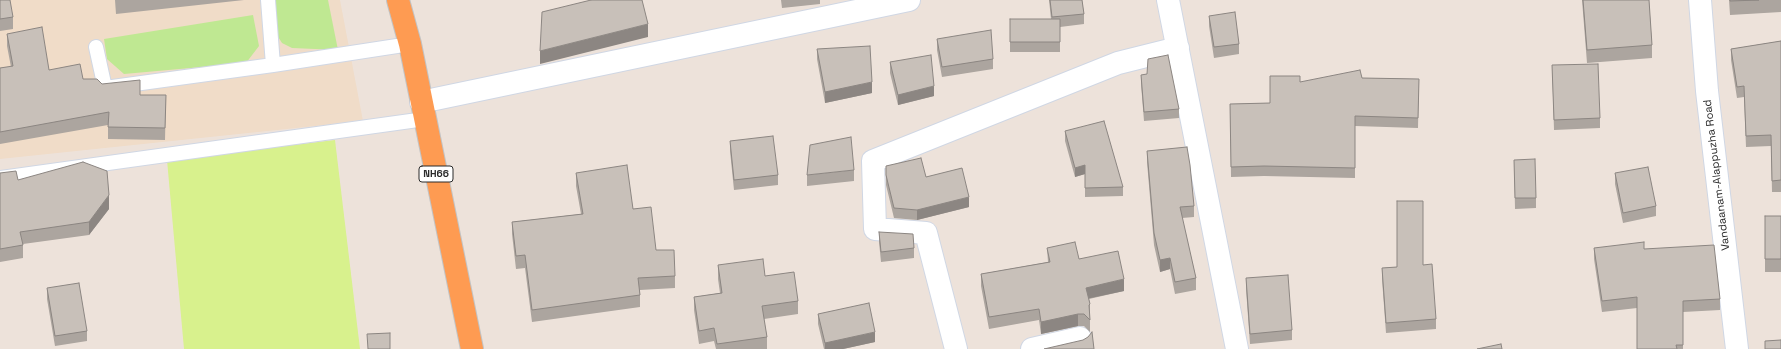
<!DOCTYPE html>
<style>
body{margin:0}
canvas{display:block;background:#ede2da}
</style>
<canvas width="1781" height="349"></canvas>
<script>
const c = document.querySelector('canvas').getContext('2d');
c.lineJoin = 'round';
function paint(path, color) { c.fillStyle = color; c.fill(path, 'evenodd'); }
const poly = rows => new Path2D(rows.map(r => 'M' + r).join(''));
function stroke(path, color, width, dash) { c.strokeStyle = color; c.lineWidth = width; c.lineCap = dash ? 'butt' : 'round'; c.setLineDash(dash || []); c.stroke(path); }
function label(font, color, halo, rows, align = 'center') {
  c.font = font + ' "Space Grotesk",sans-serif'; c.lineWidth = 3.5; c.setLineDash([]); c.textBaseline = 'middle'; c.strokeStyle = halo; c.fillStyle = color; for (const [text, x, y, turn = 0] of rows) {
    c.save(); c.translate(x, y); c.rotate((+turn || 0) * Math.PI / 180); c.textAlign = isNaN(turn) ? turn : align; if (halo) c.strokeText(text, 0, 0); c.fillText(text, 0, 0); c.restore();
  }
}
const education = poly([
 [0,0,340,0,363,121,0,159]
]);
const green = poly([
 [274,0,328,0,338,50,292,48,282,43,277,35],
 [253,15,259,46,246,63,124,74,107,59,104,39]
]);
const pitch = poly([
 [335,140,360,349,184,349,167,160]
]);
const service = poly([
 [268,0,273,65],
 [96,47,105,88,273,65,410,44],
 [0,178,425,119]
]);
const minor = poly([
 [1168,0,1237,349],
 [421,102,909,0],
 [956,349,926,233,875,229,873,161,1118,63,1178,48],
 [1032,349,1080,338]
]);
const secondary = poly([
 [1700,0,1707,91,1737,349]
]);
const trunk = poly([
 [398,0,410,44,472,349]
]);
const wall = poly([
 [0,0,13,17,13,29,0,31],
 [115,0,244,0,116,14],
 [781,0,820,0,820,4,782,8],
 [1049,0,1082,0,1084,14,1084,24,1060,27,1060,52,1010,52,1010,19,1051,19],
 [1582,0,1649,0,1652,45,1652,58,1587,63],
 [1729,0,1781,0,1781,12,1730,15],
 [1209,16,1239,44,1239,54,1214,58,1209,26],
 [7,34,49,70,102,84,140,95,166,95,165,140,108,139,108,125,0,144,0,68,11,67,7,46],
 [937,39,993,59,993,69,942,77,937,50],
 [1781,41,1781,192,1772,192,1771,146,1746,147,1744,97,1737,98,1731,60,1731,49],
 [817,49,872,93,825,103,817,59],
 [890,62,934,96,898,105,890,73],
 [1552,65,1600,118,1600,128,1554,130],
 [1141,75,1179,109,1179,118,1144,121,1141,84],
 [1362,78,1419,79,1418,128,1355,126,1355,178,1264,176,1231,177,1230,104,1270,103],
 [1065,131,1123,187,1123,196,1085,197,1085,174,1075,177,1065,141],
 [730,141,778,175,778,185,734,190,730,151],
 [1147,151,1194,206,1194,217,1182,218,1196,278,1196,290,1175,294,1170,269,1160,272,1154,245,1147,162],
 [1514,160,1536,198,1536,208,1515,209],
 [886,166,926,177,969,207,917,220,894,218,886,185],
 [854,170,854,181,807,186,807,175],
 [0,173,18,180,109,209,89,235,23,244,23,258,0,262],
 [576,173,633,209,656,250,675,276,675,288,640,290,640,307,532,322,525,268,516,269,512,234,512,222,581,214,576,186],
 [1615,173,1656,206,1656,216,1623,223,1615,184],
 [1765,216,1781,216,1781,272,1765,272],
 [879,232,914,248,914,258,881,262,879,242],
 [1047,248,1079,259,1124,291,1089,299,1090,304,1090,332,1084,326,1078,326,1041,334,1039,320,989,329,981,286,981,274,1048,262],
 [1594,248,1644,249,1720,299,1720,310,1683,312,1683,349,1637,349,1637,308,1602,312,1594,259],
 [718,265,765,276,798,301,798,314,764,319,767,337,767,349,716,349,714,341,699,344,694,310,694,297,720,293,718,279],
 [1423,265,1436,319,1436,329,1386,333,1382,279,1382,268],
 [1246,278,1292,330,1292,340,1250,344,1246,289],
 [47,288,87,331,87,341,55,346,47,299],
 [818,314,875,342,843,349,824,349,818,324]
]);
const shadedWall = poly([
 [648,24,648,37,540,64,540,51],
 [872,82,872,93,825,103,825,92],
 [934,86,934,96,898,105,898,95],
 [1085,165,1085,174,1075,177,1075,168],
 [109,195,109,209,89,235,89,222],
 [969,197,969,207,917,220,917,210],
 [1170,258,1170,269,1160,272,1160,260],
 [1124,279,1124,291,1086,299,1086,288],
 [1078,314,1078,326,1041,334,1041,322],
 [875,332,875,342,843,349,825,349,825,343]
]);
const building = poly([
 [0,0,10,0,13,17,0,19,0,0],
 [591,0,642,0,648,24,540,51,542,12,591,0],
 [1050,0,1082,0,1084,14,1052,17,1050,0],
 [1583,0,1649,0,1652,45,1587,50,1583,0],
 [1730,0,1759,0,1730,1,1730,0],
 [1235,12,1239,44,1214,47,1209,16,1235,12],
 [1010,19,1060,19,1060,42,1010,42,1010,19],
 [42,27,49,70,80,64,83,79,97,79,102,84,140,80,140,95,166,95,165,128,108,127,109,112,0,132,0,68,13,66,7,34,42,27],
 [991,30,993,59,942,67,937,39,991,30],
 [1781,41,1781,180,1772,181,1771,135,1746,136,1744,86,1737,87,1731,49,1781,41],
 [870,46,872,82,825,92,817,49,870,46],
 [931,55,934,86,898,95,890,62,931,55],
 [1168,55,1179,109,1144,112,1141,75,1147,74,1148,59,1168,55],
 [1598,64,1600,118,1554,120,1552,65,1598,64],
 [1360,70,1362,78,1419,79,1418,118,1355,116,1355,168,1264,166,1231,167,1230,104,1270,103,1270,76,1300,76,1300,82,1360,70],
 [1104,121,1123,187,1085,188,1085,165,1075,168,1065,131,1104,121],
 [773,136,778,175,734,180,730,141,773,136],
 [851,137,854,170,807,175,810,145,851,137],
 [1187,147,1190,165,1194,206,1180,207,1196,278,1175,282,1170,258,1160,260,1154,233,1147,151,1187,147],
 [921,158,926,177,962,168,969,197,917,210,894,208,886,175,886,166,921,158],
 [1535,159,1536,198,1515,198,1514,160,1535,159],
 [83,162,107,171,109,195,89,222,20,232,23,245,0,249,0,173,16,171,18,180,83,162],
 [627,165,633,209,651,207,656,250,674,250,675,276,638,278,640,295,532,310,525,255,516,256,512,222,583,214,576,173,627,165],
 [1648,167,1656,206,1623,213,1615,173,1648,167],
 [1397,201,1423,201,1423,265,1432,264,1436,319,1386,323,1382,268,1397,267,1397,201],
 [1765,216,1781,216,1781,259,1765,259,1765,216],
 [879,232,913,234,914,248,881,252,879,232],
 [1075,242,1079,259,1118,251,1124,279,1086,288,1090,304,1089,305,1090,320,1084,314,1078,314,1041,322,1039,309,989,317,981,274,1050,262,1047,248,1075,242],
 [1644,242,1644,249,1714,245,1720,299,1683,301,1683,345,1676,345,1677,349,1637,349,1637,297,1602,301,1594,248,1644,242],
 [763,259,765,276,794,272,798,301,762,306,767,337,717,344,714,328,699,331,694,297,722,293,718,265,763,259],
 [1288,275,1292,330,1250,334,1246,278,1288,275],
 [79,283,87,331,55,336,47,288,79,283],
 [869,303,875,332,825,343,818,314,869,303],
 [1092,332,1094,349,1044,349,1083,340,1088,337,1092,332],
 [390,333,390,349,368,349,367,334,390,333],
 [1781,340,1781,349,1765,349,1765,341,1781,340],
 [1501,344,1502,349,1477,349,1501,344]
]);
const shields = [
 [436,174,34]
];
const shieldNames = [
 ["NH66",436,174]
];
const streetNames = [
 ["Vandaanam-Alappuzha Road",1717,175,-97]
];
paint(education, '#f0dcc8');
paint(green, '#bfe892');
paint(pitch, '#d8f18d');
stroke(service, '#d0d7e4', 16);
stroke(minor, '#d0d7e4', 24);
stroke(secondary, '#d0d7e4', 24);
stroke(trunk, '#c3c3c3', 24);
stroke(service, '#fff', 14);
stroke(minor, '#fff', 22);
stroke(secondary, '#fff', 22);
stroke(trunk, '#fe9b52', 22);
paint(wall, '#aca59f');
paint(shadedWall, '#8c8682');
paint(building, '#c8c0b9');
stroke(building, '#8c8682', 1);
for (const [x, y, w] of shields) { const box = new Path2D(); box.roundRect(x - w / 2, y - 8, w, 16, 3); c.fillStyle = '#fff'; c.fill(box); stroke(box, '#2a2a2a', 1); }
label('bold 10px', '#2a2a2a', null, shieldNames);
label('11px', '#2a2a2a', '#fff', streetNames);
</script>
